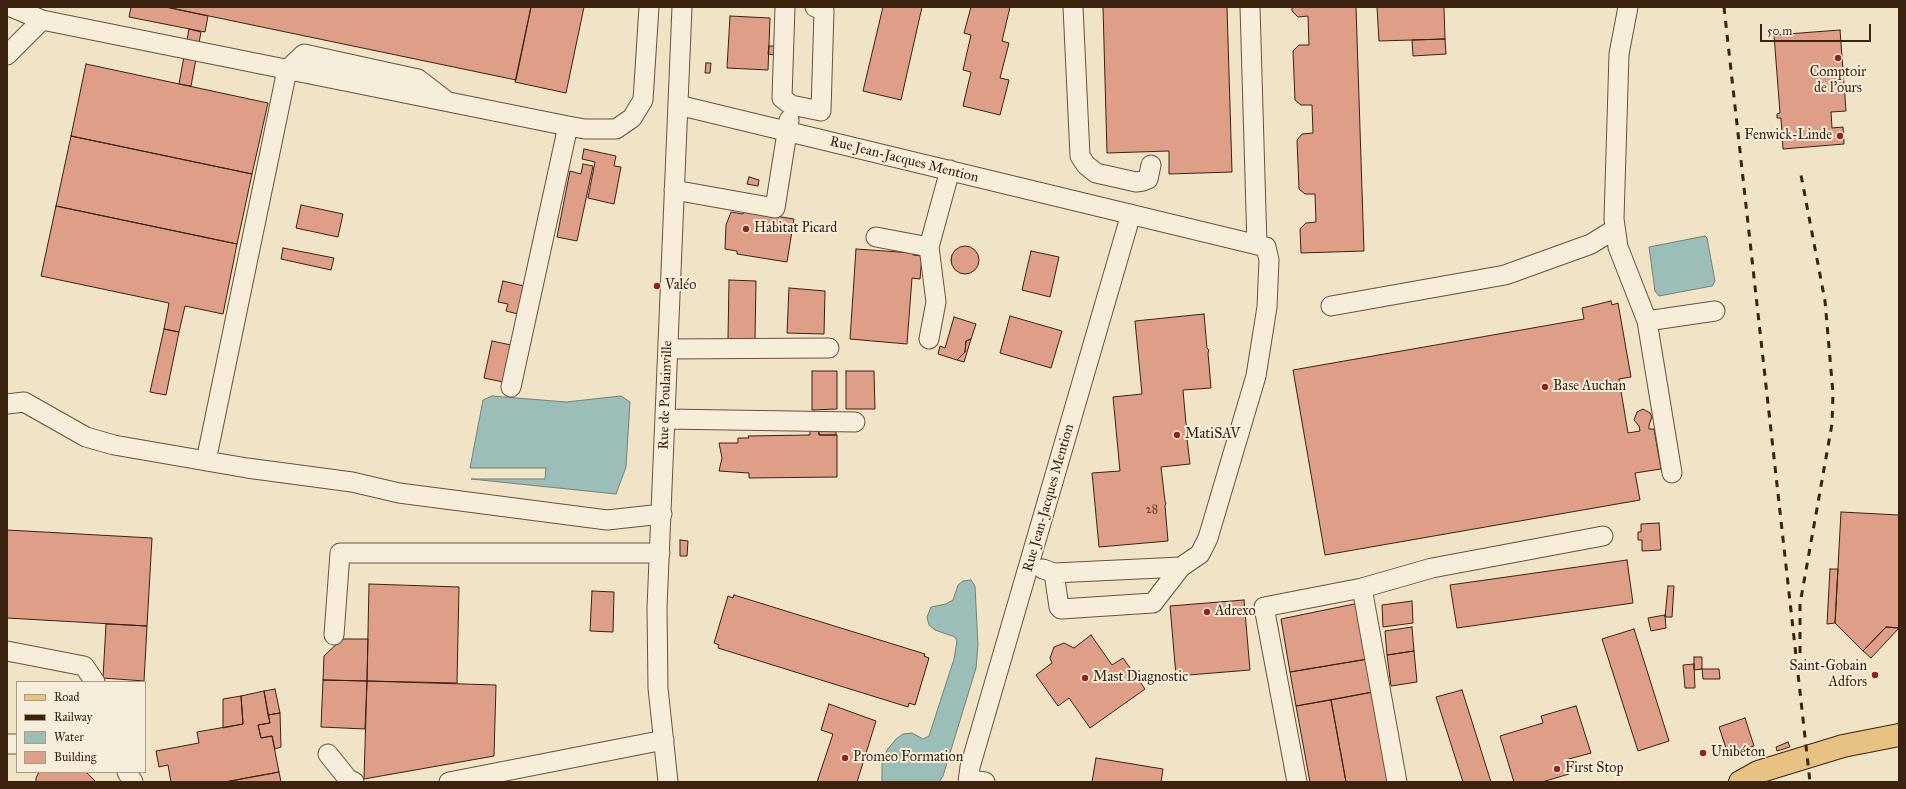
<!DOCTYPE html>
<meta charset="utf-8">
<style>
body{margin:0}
#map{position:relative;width:1906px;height:789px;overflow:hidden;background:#f1e4c6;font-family:"IM FELL Great Primer",serif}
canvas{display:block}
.frame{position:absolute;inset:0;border:8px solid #3b230e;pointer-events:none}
.legend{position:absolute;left:16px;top:681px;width:130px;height:92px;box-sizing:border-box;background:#f6edda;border:1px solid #ab9c88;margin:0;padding:5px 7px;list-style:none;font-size:12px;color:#3b230e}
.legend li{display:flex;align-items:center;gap:8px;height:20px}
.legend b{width:20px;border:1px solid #ab9c88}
.scale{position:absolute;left:1760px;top:24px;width:111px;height:18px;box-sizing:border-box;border:2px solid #3b230e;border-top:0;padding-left:5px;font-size:12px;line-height:14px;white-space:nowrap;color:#3b230e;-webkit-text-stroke:3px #f6edda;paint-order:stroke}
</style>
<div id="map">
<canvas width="1906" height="789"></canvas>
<div class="frame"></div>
<ul class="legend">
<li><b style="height:5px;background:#e8c283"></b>Road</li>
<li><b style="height:5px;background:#3b230e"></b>Railway</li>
<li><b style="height:11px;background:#9bbeb8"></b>Water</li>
<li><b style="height:11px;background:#df9e88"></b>Building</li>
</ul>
<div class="scale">50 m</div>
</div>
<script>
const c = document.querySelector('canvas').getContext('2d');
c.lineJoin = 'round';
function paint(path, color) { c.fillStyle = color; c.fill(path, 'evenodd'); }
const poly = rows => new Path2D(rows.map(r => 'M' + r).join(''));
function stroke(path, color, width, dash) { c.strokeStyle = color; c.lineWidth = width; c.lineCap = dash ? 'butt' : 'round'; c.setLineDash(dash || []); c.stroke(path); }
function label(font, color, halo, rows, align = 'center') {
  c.font = font + ' "IM FELL Great Primer",serif'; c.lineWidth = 4; c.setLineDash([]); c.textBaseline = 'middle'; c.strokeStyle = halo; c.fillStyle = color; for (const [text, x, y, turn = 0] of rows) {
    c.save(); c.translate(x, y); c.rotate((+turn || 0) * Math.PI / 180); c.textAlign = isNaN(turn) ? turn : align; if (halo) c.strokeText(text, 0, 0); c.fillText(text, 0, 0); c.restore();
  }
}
const water = poly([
 [1705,236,1707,238,1715,281,1712,286,1659,296,1655,291,1649,247,1705,236],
 [492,396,566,402,621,396,630,402,626,467,616,494,471,479,545,479,546,468,470,468,483,400,492,396],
 [971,580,975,586,978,645,976,668,943,776,939,782,882,782,882,763,887,750,896,739,903,734,912,733,923,739,929,736,954,659,957,641,955,637,935,630,929,625,927,617,931,607,946,604,953,600,958,585,963,581,971,580]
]);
const building = poly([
 [131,7,166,7,208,16,205,32,129,17,131,7],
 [166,7,531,7,516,80,166,7],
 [531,7,584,7,566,93,515,82,531,7],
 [883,7,922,7,901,100,863,91,883,7],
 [971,7,1010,7,1002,41,1009,43,1000,78,1009,80,1000,115,963,106,971,72,963,70,971,35,964,33,971,7],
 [1103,7,1227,7,1232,172,1169,174,1169,151,1107,153,1103,7],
 [1292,7,1356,7,1364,251,1301,253,1300,229,1306,223,1316,222,1315,194,1305,194,1299,189,1297,140,1302,134,1313,133,1312,105,1301,105,1295,100,1293,51,1299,45,1309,45,1308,16,1298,17,1292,11,1292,7],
 [1377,7,1444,7,1445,39,1379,41,1377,7],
 [730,16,770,18,768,70,727,68,730,16],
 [189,29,201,32,191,86,179,84,189,29],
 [1840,30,1846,111,1831,112,1832,128,1843,127,1844,144,1783,149,1781,118,1777,118,1777,114,1780,113,1774,35,1840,30],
 [1445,39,1446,54,1413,56,1412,40,1445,39],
 [769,46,776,46,775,55,768,54,769,46],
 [706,63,711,63,710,73,705,73,706,63],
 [86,64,268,103,252,174,71,136,86,64],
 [71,136,252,174,237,244,56,206,71,136],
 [584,149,616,156,614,166,621,167,614,204,588,198,595,162,582,159,584,149],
 [583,164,593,166,577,241,557,237,570,171,581,174,583,164],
 [749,177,759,180,758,186,747,184,749,177],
 [301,205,343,214,338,237,296,228,301,205],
 [56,206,237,244,223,314,185,306,179,332,164,329,169,303,41,276,56,206],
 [744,211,794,219,787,262,737,254,737,251,725,249,726,225,731,212,743,214,744,211],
 '951 260a14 14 0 1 1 28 0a14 14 0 1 1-28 0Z',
 [283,248,334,258,331,270,281,259,283,248],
 [856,249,913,253,913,255,922,256,920,279,912,278,907,344,850,339,856,249],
 [1031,251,1059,257,1050,297,1022,290,1031,251],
 [729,280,756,281,755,340,728,339,729,280],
 [503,281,524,286,518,314,506,311,508,304,498,302,503,281],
 [789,288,825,291,824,334,787,333,789,288],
 [1611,301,1612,305,1618,303,1631,377,1619,379,1628,433,1640,431,1639,426,1634,420,1637,412,1643,409,1650,413,1652,417,1649,425,1649,429,1654,429,1661,469,1635,473,1640,500,1325,555,1293,370,1584,319,1582,308,1611,301],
 [1204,314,1207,348,1209,350,1208,353,1211,388,1183,390,1186,424,1188,427,1186,430,1190,464,1161,467,1165,501,1166,503,1165,506,1168,541,1099,547,1092,473,1120,471,1113,397,1142,394,1135,321,1204,314],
 [1010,316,1062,331,1051,368,1000,353,1010,316],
 [954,317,976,324,971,339,966,341,965,352,957,360,938,354,940,346,945,348,954,317],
 [164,329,179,332,166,395,150,392,164,329],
 [971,339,964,362,957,360,965,352,966,341,971,339],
 [492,341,511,345,503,382,484,378,492,341],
 [812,371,837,371,837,409,812,410,812,371],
 [846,371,874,371,875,409,846,409,846,371],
 [810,428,819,428,819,435,837,435,837,477,749,478,749,473,719,471,722,458,719,443,738,443,738,438,749,438,748,436,810,435,810,428],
 [819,428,836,428,836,435,819,435,819,428],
 [1841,512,1899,515,1899,628,1886,627,1863,651,1835,623,1841,512],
 [1659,523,1661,550,1642,551,1642,540,1638,540,1638,532,1641,532,1641,524,1659,523],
 [7,530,152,538,147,626,7,618,7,530],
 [680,540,688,541,687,556,680,556,680,540],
 [1627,560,1633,603,1457,628,1450,585,1627,560],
 [1830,569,1838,569,1835,623,1827,624,1830,569],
 [369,584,459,587,457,683,367,681,369,584],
 [1668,586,1674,586,1672,617,1665,617,1668,586],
 [592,591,614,592,613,632,590,631,592,591],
 [734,595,925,654,924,656,929,658,915,705,909,703,908,707,718,648,719,645,714,643,728,596,733,598,734,595],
 [1244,600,1250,670,1176,676,1170,606,1244,600],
 [1412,601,1413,623,1383,627,1382,605,1412,601],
 [1359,603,1368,659,1290,672,1281,619,1359,603],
 [1665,615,1666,628,1651,631,1648,618,1665,615],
 [106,624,147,626,144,681,103,678,106,624],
 [1412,627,1414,651,1387,655,1385,631,1412,627],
 [1886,627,1899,628,1871,658,1863,651,1886,627],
 [1634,629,1669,741,1638,751,1602,639,1634,629],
 [1091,635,1112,665,1123,658,1145,689,1090,728,1069,698,1058,706,1036,675,1052,663,1050,658,1054,647,1064,643,1074,648,1091,635],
 [342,639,368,639,367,681,323,680,324,656,342,639],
 [1414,651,1417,682,1391,686,1387,655,1414,651],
 [1694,657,1702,657,1702,669,1694,670,1694,657],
 [1368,659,1373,692,1296,706,1290,672,1368,659],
 [1694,664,1695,688,1685,688,1683,665,1694,664],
 [1702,669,1719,669,1720,679,1703,679,1702,669],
 [323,680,367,681,365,729,321,727,323,680],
 [367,681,496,685,494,756,364,779,367,681],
 [275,689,280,713,268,715,264,691,275,689],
 [1462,690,1491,782,1463,782,1436,697,1462,690],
 [264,691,270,723,258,725,261,738,272,736,279,772,225,782,171,782,168,765,159,767,156,751,199,743,197,732,243,724,241,696,264,691],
 [1373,692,1389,782,1346,782,1331,700,1373,692],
 [241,696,243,724,223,728,223,699,241,696],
 [1331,700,1346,782,1310,782,1296,706,1331,700],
 [829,704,876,721,857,782,817,782,833,734,821,730,829,704],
 [1576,706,1591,753,1565,760,1569,774,1542,782,1514,782,1500,736,1543,723,1541,716,1576,706],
 [280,713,281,747,275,749,272,736,261,738,258,725,270,723,268,715,280,713],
 [1745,718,1754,746,1728,754,1719,727,1745,718],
 [1788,742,1790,747,1777,751,1776,747,1788,742],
 [1096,758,1163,769,1161,782,1092,782,1096,758],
 [39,772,86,772,96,782,36,782,36,778,39,772],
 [279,772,281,782,225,782,279,772]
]);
const minor = poly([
 [11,7,42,20],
 [785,7,782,98,791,105,821,111,824,11,815,7],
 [1073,7,1080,156,1086,165,1096,173,1136,182,1143,181,1148,179,1151,165],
 [1250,7,1257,245],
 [1628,7,1619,54,1614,219,1618,247,1647,321,1672,473],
 [7,55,42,20,568,126],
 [678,105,1266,247,1269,260,1267,307,1256,376,1208,538,1200,554,1181,567,1153,603,1061,609,1059,607,1054,573],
 [674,190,775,208,789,120],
 [876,237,929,247],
 [1331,306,1505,275,1591,244,1615,229],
 [1647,321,1715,311],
 [929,339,936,302,929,247,950,170],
 [668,349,829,348],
 [511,387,568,126,585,129,616,129,632,118,643,100,649,7],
 [7,404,24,402,86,437,114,445,247,468,352,482,399,493,607,520,662,514],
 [665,419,855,422],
 [206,461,287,70,304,54,418,79,444,99],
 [1043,569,1054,573,1181,567],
 [1362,588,1432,568,1603,536],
 [334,635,340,553,660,553],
 [7,651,84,666,95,682],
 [7,744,17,744],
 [328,754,348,779,354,782],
 [127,772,133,782],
 [969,780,985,782],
 [449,782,664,740],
 [668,782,658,688,657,608,682,7],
 [968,782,970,767,1131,214],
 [1297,782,1264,607,1362,588,1397,782]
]);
const major = poly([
 [1740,782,1758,772,1843,746,1899,735]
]);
const rail = poly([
 [1724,7,1810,782],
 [1800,653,1800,604,1832,424,1833,393,1825,301,1801,175]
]);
const markers = [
 [1838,58,4,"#8f2418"],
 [1840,136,4,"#8f2418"],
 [746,229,4,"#8f2418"],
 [657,286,4,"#8f2418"],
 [1545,387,4,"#8f2418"],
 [1177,435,4,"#8f2418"],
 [1207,612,4,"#8f2418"],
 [1875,675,4,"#8f2418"],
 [1085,678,4,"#8f2418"],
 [1703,753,4,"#8f2418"],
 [845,758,4,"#8f2418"],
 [1557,769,4,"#8f2418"]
];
const numberNames = [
 ["28",1152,510]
];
const poiNames = [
 ["Comptoir",1838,73,"center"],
 ["de l'ours",1838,89,"center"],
 ["Fenwick-Linde",1832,136,"right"],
 ["Habitat Picard",754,229],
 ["Valéo",665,286],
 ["Base Auchan",1553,387],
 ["MatiSAV",1185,435],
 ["Adrexo",1215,612],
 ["Saint-Gobain",1867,667,"right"],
 ["Adfors",1867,683,"right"],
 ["Mast Diagnostic",1093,678],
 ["Unibéton",1711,753],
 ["Promeo Formation",853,758],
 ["First Stop",1565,769]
];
const streetNames = [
 ["Rue Jean-Jacques Mention",904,160,14],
 ["Rue de Poulainville",666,395,-88],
 ["Rue Jean-Jacques Mention",1049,498,-74]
];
paint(water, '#9bbeb8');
stroke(water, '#758074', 1);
paint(building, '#df9e88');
stroke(building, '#3b230e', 1);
stroke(minor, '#68533c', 21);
stroke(major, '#3b230e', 24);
stroke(minor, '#f6edda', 19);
stroke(major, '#e8c283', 22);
stroke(rail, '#3b230e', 3, [7, 7]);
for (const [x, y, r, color] of markers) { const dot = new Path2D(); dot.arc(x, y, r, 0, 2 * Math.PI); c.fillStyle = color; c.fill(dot); stroke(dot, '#f6edda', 1.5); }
label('12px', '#64422c', null, numberNames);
label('14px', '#3b230e', '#f6edda', poiNames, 'left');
label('14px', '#3b230e', '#f6edda', streetNames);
</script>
